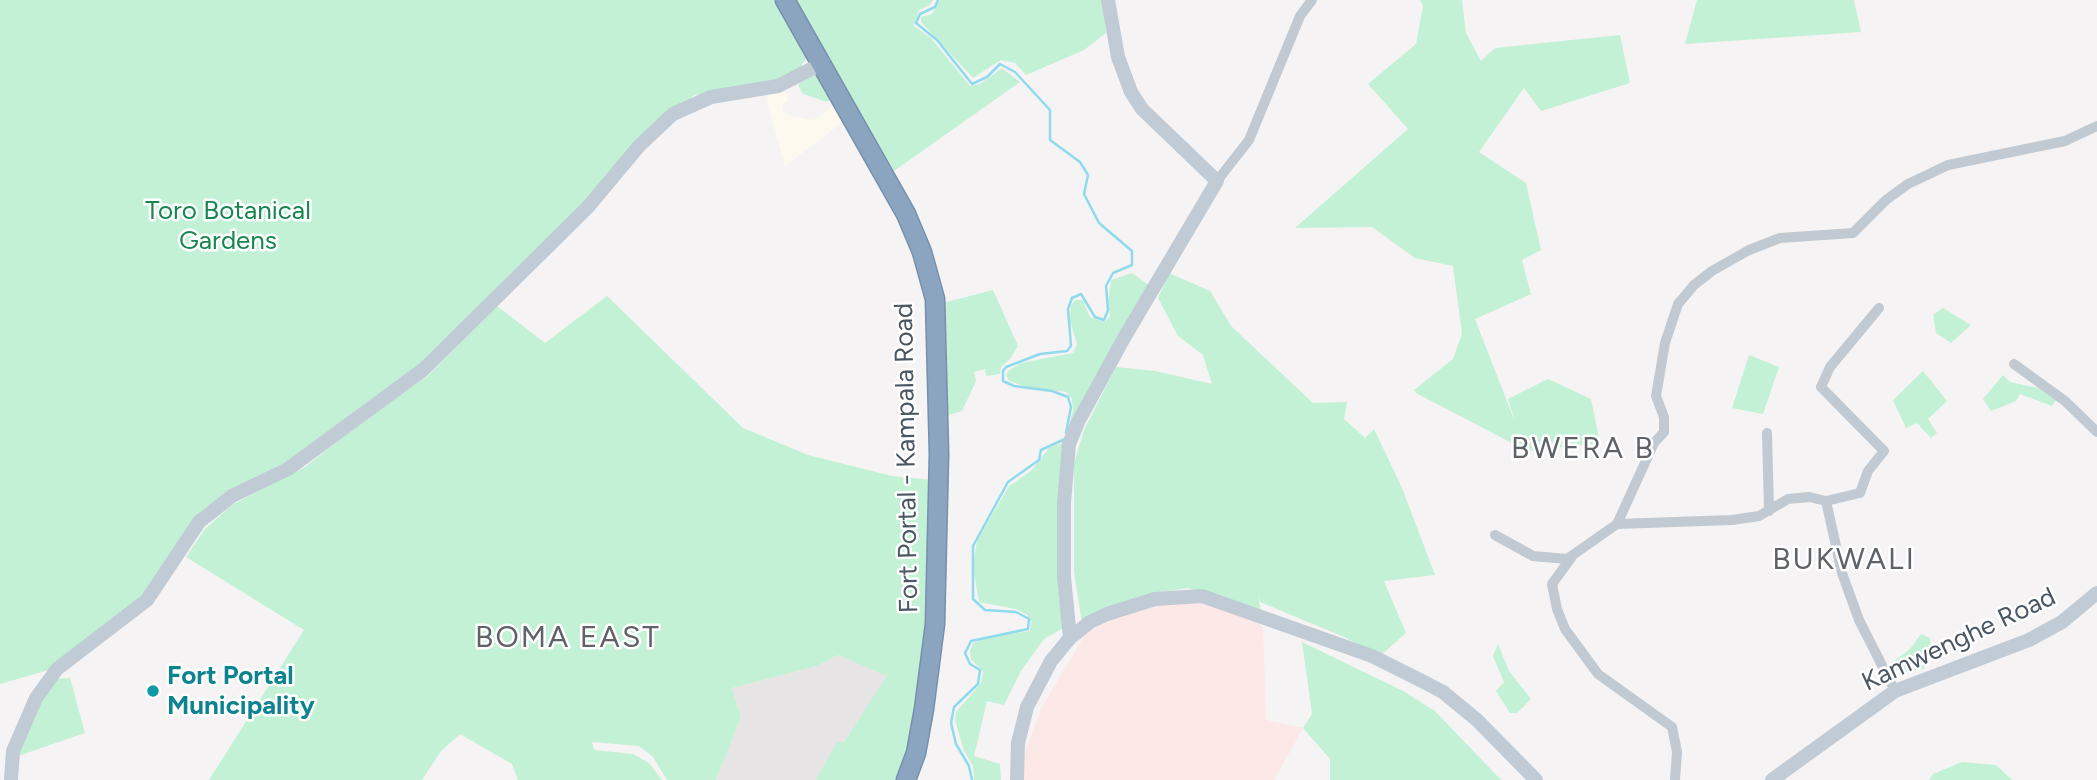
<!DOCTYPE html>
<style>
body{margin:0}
canvas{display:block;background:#f5f3f3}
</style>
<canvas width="2097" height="780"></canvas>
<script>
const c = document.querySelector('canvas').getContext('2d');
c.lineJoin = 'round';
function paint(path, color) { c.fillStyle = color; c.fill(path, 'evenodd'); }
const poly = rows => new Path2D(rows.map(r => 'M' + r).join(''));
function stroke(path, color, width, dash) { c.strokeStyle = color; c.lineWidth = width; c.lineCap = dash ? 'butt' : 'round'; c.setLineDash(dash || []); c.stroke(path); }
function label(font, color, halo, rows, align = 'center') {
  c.font = font + ' Figtree,sans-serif'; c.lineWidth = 5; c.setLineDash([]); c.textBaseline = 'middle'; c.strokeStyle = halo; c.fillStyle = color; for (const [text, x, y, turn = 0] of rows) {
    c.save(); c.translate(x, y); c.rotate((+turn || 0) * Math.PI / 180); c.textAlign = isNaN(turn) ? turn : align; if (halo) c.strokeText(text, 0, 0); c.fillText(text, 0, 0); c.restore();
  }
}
const commercial = poly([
 [782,91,787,93,788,101,783,103,782,109,787,115,810,120,819,118,832,106,841,109,847,119,785,166,767,103,768,95]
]);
const education = poly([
 [838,655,888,676,818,780,716,780,741,717,732,688,817,666]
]);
const medical = poly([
 [1209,602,1247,616,1263,627,1266,720,1303,728,1274,780,1021,780,1026,749,1042,707,1085,635,1102,622,1148,605]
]);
const green = poly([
 [0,0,781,0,804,45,807,57,800,68,775,81,695,95,670,111,585,202,422,365,286,465,229,491,147,599,59,667,0,684],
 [794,0,933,0,930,5,919,10,914,26,931,38,970,86,980,84,1002,68,1020,82,894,171],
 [940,0,1103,0,1106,33,1084,50,1026,75,1015,63,1001,60,973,78,921,22,921,17,932,14],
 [1420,0,1462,0,1466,33,1481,61,1495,48,1620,35,1630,83,1541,111,1524,88,1479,152,1526,183,1541,250,1522,260,1531,294,1475,319,1515,422,1508,399,1548,379,1591,399,1600,443,1527,451,1416,393,1414,390,1453,359,1462,334,1453,266,1415,258,1372,227,1295,228,1408,129,1368,84,1416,44,1423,6],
 [1697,0,1854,0,1861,32,1685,44],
 [817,74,824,82,830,99,827,102,803,94,798,85,805,78],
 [1132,273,1150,286,1119,342,1067,466,1065,627,1044,639,1021,671,1004,705,987,701,974,756,1000,764,1001,780,974,780,973,766,964,751,955,720,956,712,981,683,983,672,971,659,970,651,973,643,987,637,1030,631,1031,622,1027,615,1016,609,979,602,973,567,977,541,1009,486,1031,471,1049,448,1065,442,1073,410,1072,399,1066,392,1027,387,1009,381,1006,375,1008,371,1021,363,1073,353,1077,344,1070,321,1071,305,1076,300,1083,300,1090,317,1105,322,1110,316,1108,303,1111,280],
 [1169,273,1210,291,1231,326,1313,403,1347,402,1344,419,1365,438,1374,429,1402,488,1435,575,1384,581,1406,633,1380,656,1342,636,1260,602,1258,594,1261,613,1188,588,1150,594,1082,623,1074,572,1074,463,1084,430,1116,367,1155,371,1212,384,1203,355,1178,336,1158,298],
 [993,290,1018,346,1010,359,1001,367,1000,374,986,376,985,369,974,372,976,381,962,411,945,416,947,351,943,303],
 [607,296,743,428,808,455,892,476,933,480,925,654,921,692,898,780,816,780,837,742,844,742,887,676,838,655,817,666,732,688,741,717,716,780,667,780,653,757,639,746,592,742,594,750,633,754,649,763,662,780,518,780,512,764,460,734,441,751,422,780,209,780,304,630,186,557,205,529,232,505,305,467,374,412,429,375,497,306,545,343],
 [1943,308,1971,325,1951,343,1936,333,1933,315],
 [1749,355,1779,367,1763,414,1732,408],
 [1923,371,1947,401,1928,419,1937,433,1931,438,1917,423,1906,428,1893,400],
 [2003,375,2010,382,2038,388,2057,399,2052,406,2020,394,2016,401,1991,411,1983,399],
 [1921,634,1930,638,1931,655,1923,669,1900,673,1890,664,1910,649],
 [1302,642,1403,691,1435,711,1501,780,1330,780,1330,759,1303,728,1312,714],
 [1498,644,1509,671,1531,699,1517,713,1510,713,1496,691,1504,682,1493,656],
 [70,678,85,733,18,756,41,698,55,679],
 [1962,762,1996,765,2012,780,1929,780,1933,774]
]);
const stream = poly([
 [938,0,935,7,920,14,916,23,937,40,972,84,987,77,1000,64,1015,72,1050,110,1050,140,1080,162,1088,175,1084,194,1099,223,1132,251,1132,265,1113,273,1106,286,1108,310,1104,320,1095,317,1081,294,1072,298,1068,309,1071,346,1067,351,1040,354,1006,367,1003,371,1003,381,1014,386,1052,391,1068,397,1071,407,1066,433],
 [972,780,969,766,956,744,951,723,954,707,978,684,980,670,970,664,965,653,971,641,1028,629,1029,619,1016,612,985,610,973,599,973,546,1008,482,1039,460,1041,450,1065,439]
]);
const street = poly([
 [1217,181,1249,140,1300,16,1312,0],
 [2014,364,2065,401,2097,432],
 [1767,433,1769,511],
 [1826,501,1842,573,1859,620,1895,691],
 [1617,524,1732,520,1759,516,1788,499,1809,497,1826,501,1860,493,1868,471,1884,451,1821,387,1830,367,1879,308],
 [1495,535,1533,556,1567,559,1617,524,1654,443,1664,432,1664,417,1656,396,1665,343,1678,304,1694,285,1712,271,1749,250,1780,238,1853,233,1886,200,1908,184,1948,165,2065,141,2097,126],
 [1571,558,1552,584,1557,609,1565,629,1598,674,1672,727,1677,752,1675,780]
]);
const secondary = poly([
 [1070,638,1064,577,1064,503,1069,444,1078,422,1124,338,1217,181,1142,109,1131,92,1118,57,1108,0],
 [11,780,13,751,36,698,57,669,147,600,199,522,232,496,288,469,424,369,588,207,639,146,673,114,711,97,778,86,823,63],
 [1017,780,1018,743,1027,707,1051,661,1070,638,1090,622,1107,614,1155,599,1202,596,1372,656,1422,681,1443,692,1477,720,1536,780],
 [1772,780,1895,691,2029,640,2062,622,2097,593]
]);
const highway = poly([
 [785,0,906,214,922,252,935,299,939,454,935,624,924,709,916,753,906,780]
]);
const markers = [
 [153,691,7,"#0f9aa8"]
];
const parkNames = [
 ["Toro Botanical",228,211],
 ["Gardens",228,241]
];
const streetNames = [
 ["Fort Portal - Kampala Road",907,458,-91],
 ["Kamwenghe Road",1959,640,-25]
];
const cultureNames = [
 ["Fort Portal",167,676],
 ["Municipality",167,706]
];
const quarterNames = [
 ["BWERA B",1583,449],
 ["BUKWALI",1844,560],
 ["BOMA EAST",568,638]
];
paint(commercial, '#fdf9ef');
paint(education, '#e6e4e5');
paint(medical, '#fce8e6');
paint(green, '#c3f1d5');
stroke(stream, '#90daee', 2.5);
stroke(highway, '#7690ad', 21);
stroke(street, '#c1cad2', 10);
stroke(secondary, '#c1cbd6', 14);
stroke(highway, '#8ba5c1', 18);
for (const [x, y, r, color] of markers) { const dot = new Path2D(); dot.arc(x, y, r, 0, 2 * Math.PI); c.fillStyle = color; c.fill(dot); stroke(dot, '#fff', 2.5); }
label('26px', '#17864f', '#fff', parkNames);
label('26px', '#4a5661', '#fff', streetNames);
label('bold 26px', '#0d838f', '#fff', cultureNames, 'left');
c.letterSpacing = '2px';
label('30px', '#5f6368', '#fff', quarterNames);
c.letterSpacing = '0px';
</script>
